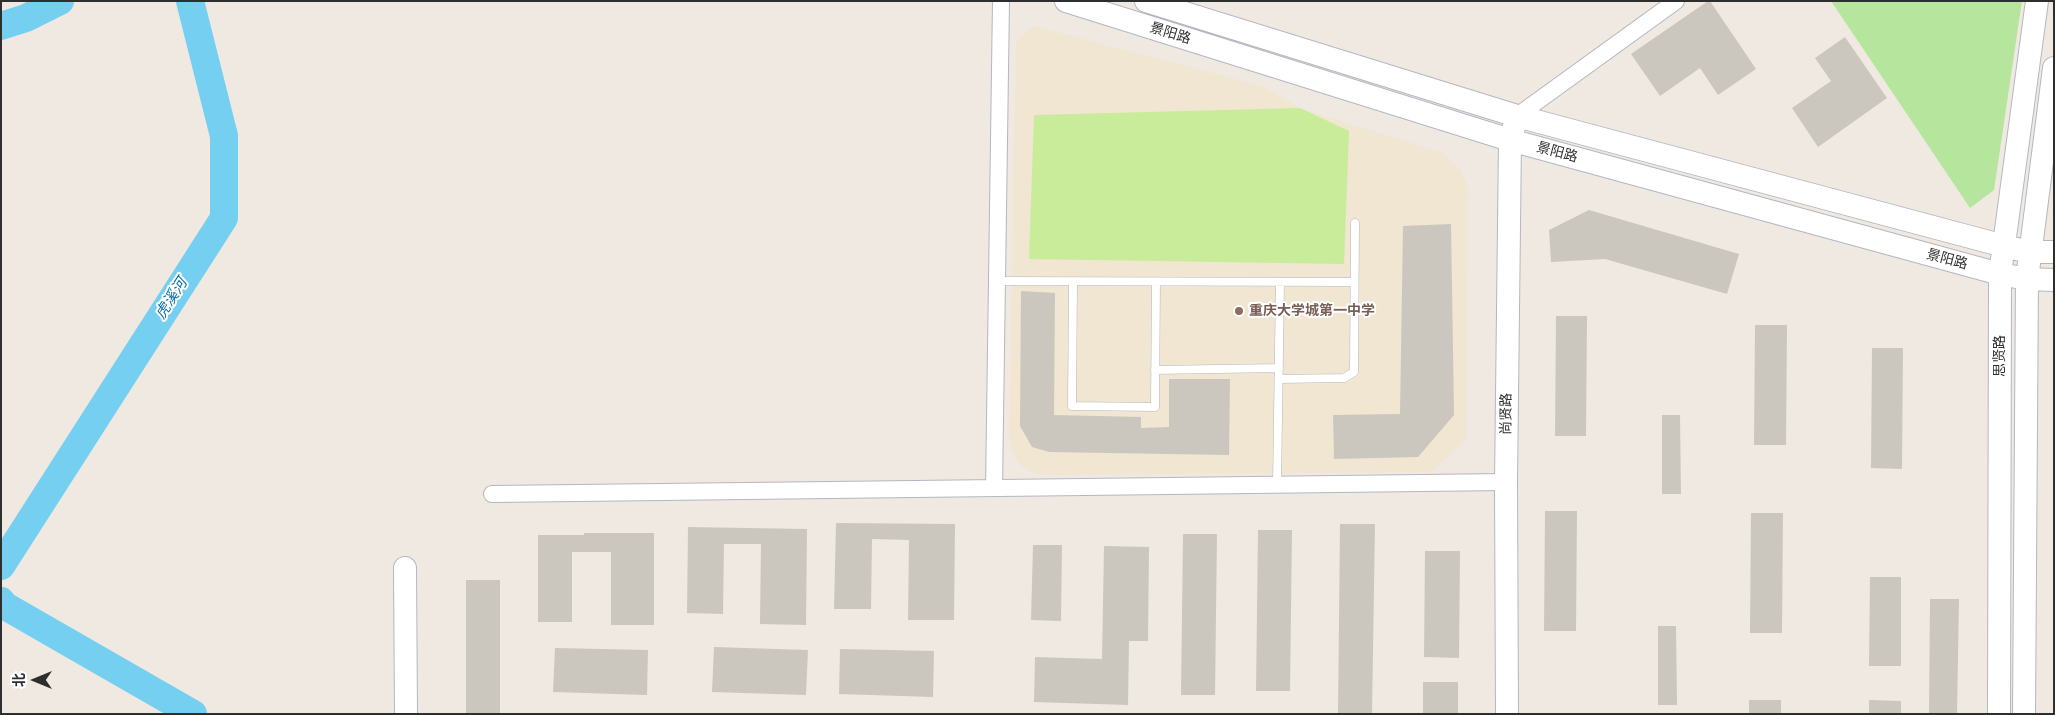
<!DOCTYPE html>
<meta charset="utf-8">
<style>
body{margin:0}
#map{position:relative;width:2055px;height:715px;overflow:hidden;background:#efe9e1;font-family:"Sofia Sans Condensed","Noto Sans SC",sans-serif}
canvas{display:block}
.frame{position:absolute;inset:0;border:2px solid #2e2e2e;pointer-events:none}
.north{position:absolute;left:10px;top:655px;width:50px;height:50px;-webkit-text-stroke:4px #fff;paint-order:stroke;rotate:270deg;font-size:14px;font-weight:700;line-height:20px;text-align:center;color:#2e2e2e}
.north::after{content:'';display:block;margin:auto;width:18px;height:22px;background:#2e2e2e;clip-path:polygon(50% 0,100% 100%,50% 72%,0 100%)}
</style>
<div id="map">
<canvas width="2055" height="715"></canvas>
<div class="frame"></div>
<div class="north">北</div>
</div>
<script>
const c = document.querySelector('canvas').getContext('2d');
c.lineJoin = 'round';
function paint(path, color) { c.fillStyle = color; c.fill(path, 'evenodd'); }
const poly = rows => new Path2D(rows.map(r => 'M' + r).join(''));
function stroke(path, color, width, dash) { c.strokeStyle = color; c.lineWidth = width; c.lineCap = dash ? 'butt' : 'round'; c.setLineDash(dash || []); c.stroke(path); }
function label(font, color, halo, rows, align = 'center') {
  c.font = font + ' "Sofia Sans Condensed","Noto Sans SC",sans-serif'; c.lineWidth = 4; c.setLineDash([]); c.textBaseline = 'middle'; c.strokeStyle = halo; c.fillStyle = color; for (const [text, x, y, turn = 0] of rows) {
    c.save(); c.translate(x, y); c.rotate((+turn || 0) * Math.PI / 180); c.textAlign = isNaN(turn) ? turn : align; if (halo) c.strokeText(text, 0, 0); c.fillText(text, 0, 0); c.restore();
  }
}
const education = poly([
 [1034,26,1262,86,1300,108,1443,153,1460,169,1468,187,1466,439,1432,472,1046,475,1030,472,1019,463,1012,451,1009,435,1016,42]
]);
const green = poly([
 [1831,1,2022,1,1994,190,1970,208]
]);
const pitch = poly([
 [1300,108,1349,131,1344,264,1029,259,1034,115]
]);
const river = poly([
 [1,26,26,18,60,1],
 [1,566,224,218,224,136,190,1],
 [1,601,5,606,193,714]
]);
const building = poly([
 [1708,1,1710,1,1756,69,1718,95,1700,68,1660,96,1631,54],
 [1845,37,1887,98,1818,147,1792,108,1831,81,1815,58],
 [1589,210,1739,254,1727,294,1605,259,1551,262,1549,230],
 [1451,224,1454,415,1418,457,1334,459,1333,415,1400,414,1403,226],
 [1021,291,1055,293,1054,415,1141,417,1141,428,1169,427,1169,379,1230,379,1229,455,1049,452,1032,447,1020,426],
 [1556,316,1587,316,1586,436,1555,436],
 [1755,325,1787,325,1786,445,1754,445],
 [1872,348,1903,348,1902,469,1871,468],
 [1662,415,1680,415,1681,494,1662,494],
 [1545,511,1577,511,1576,631,1544,631],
 [1751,513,1783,513,1782,633,1750,633],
 [836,523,955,524,954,620,908,620,909,540,872,539,871,609,834,609],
 [1340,524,1375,524,1372,714,1338,714],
 [688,527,807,529,806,625,760,624,761,544,724,544,723,614,687,613],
 [1258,530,1292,530,1290,691,1256,691],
 [584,533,654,533,654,625,611,625,611,552,572,552,572,622,538,622,538,535,584,535],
 [1183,534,1217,534,1215,695,1181,695],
 [1033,545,1062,545,1061,621,1031,620],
 [1104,546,1149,547,1148,641,1129,641,1128,705,1034,702,1035,657,1102,659],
 [1425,551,1460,551,1459,658,1424,657],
 [1870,577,1901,577,1901,666,1869,666],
 [466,580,500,580,500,714,466,714],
 [1930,599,1959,599,1957,714,1929,714],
 [1658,626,1676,626,1677,705,1658,705],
 [714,647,808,650,806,695,712,692],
 [555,648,648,650,647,695,553,692],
 [840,649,934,651,933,697,839,694],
 [1423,682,1458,682,1458,714,1423,714],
 [1749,700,1781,700,1781,714,1749,714],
 [1869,700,1901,701,1901,714,1869,714]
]);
const lane = poly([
 [997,281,1354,282],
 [1073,282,1072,406,1155,407,1156,282],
 [1155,370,1279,368],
 [1279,379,1344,378,1354,372,1355,223],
 [1277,485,1280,282]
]);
const street = poly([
 [1517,116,1676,1],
 [994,488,1001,1],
 [492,494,1506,482]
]);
const secondary = poly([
 [1066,1,1510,140,2000,274,2027,279,2054,280],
 [1146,1,1517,116,2004,246,2029,252,2054,252],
 [405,568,406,714],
 [1507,714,1506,482,1510,140,1514,127],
 [1999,714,2000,274,2037,1],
 [2024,714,2027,279,2054,68]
]);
const markers = [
 [1239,311,5,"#8d6e63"]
];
const streetNames = [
 ["景阳路",1170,34,17],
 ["景阳路",1557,153,15],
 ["景阳路",1947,260,15],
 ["思贤路",2000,356,-90],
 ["尚贤路",1507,414,-89]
];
const educationNames = [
 ["重庆大学城第一中学",1249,311]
];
const waterNames = [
 ["虎溪河",172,299,-57]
];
paint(education, '#f0e6d1');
paint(green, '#b6e59e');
paint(pitch, '#c9ec9a');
stroke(river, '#75cff0', 28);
paint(building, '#cbc7bf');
stroke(lane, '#b4b7c1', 9);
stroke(street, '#b4b7c1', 18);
stroke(secondary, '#b4b7c1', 24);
stroke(lane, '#fff', 8);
stroke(street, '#fff', 16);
stroke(secondary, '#fff', 22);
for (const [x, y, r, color] of markers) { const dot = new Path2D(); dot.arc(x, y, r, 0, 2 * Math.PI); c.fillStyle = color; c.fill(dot); stroke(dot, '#fff', 2); }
label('14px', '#2e2e2e', '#fff', streetNames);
label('bold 14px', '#785e54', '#fff', educationNames, 'left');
label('italic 15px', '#0d6fa3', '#fff', waterNames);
</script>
